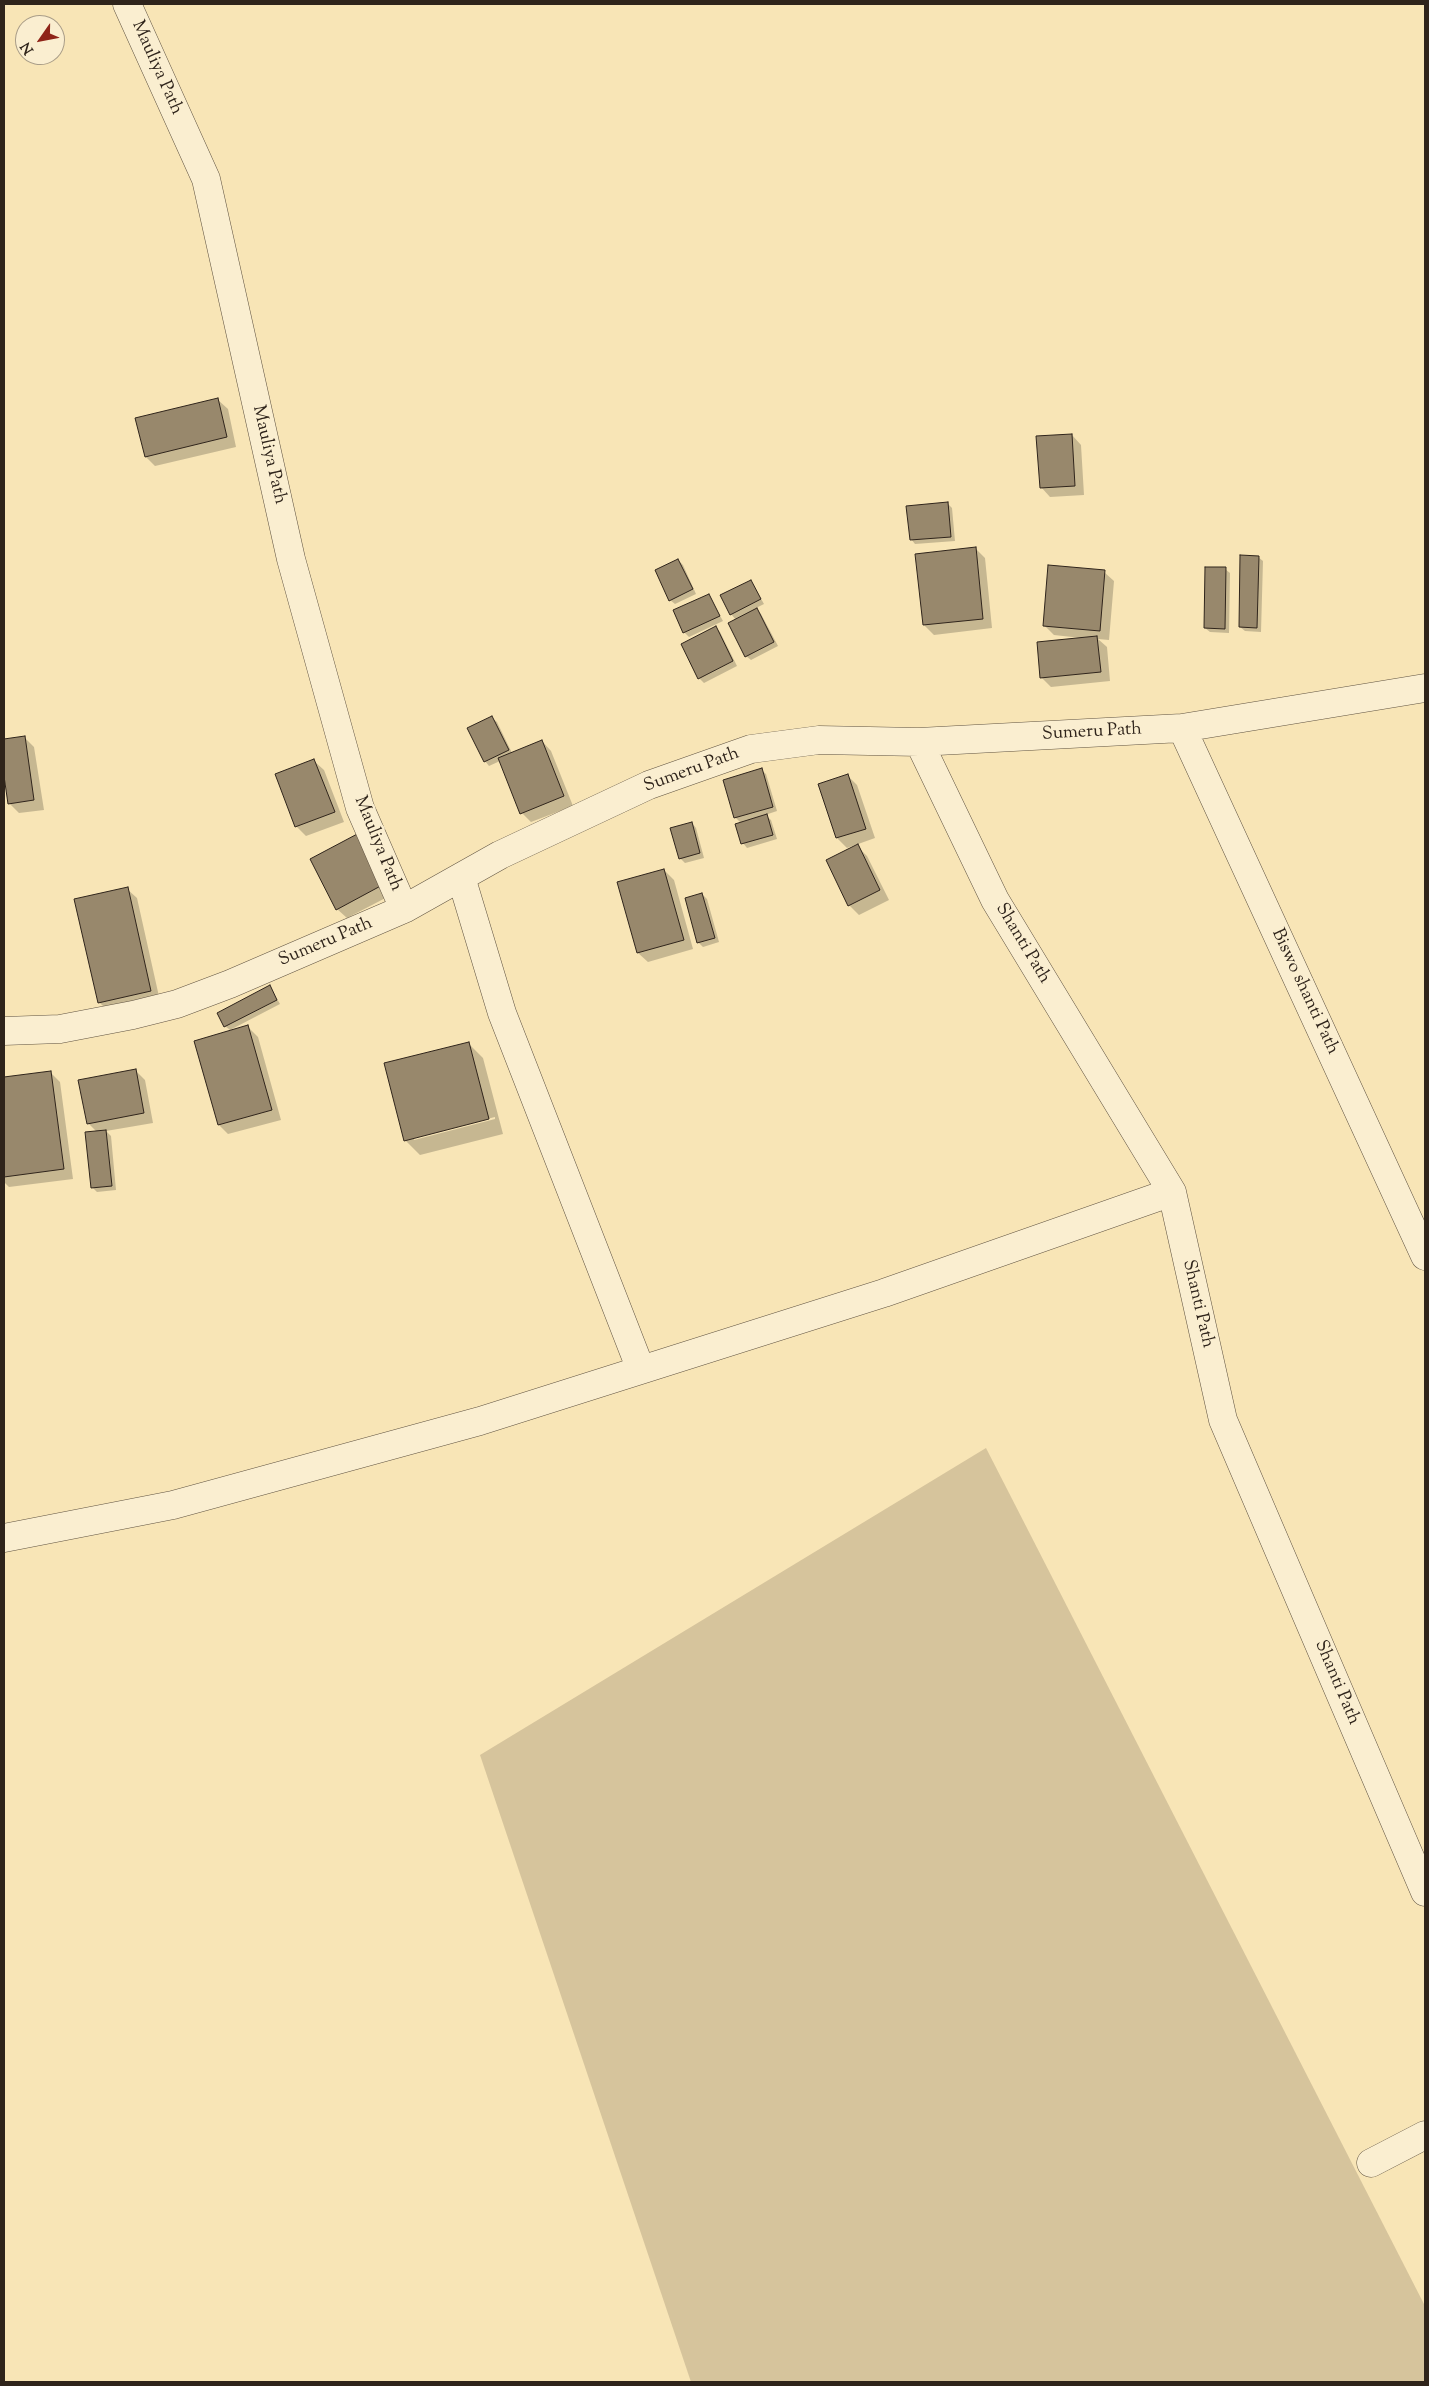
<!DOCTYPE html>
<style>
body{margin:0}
#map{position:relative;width:1429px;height:2386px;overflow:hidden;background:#f8e5b6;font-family:"Sorts Mill Goudy",serif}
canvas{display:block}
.frame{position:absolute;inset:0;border:5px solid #2f241b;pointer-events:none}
.north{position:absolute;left:15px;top:15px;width:50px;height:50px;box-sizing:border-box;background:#faeed0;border:1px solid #a99d88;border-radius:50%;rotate:237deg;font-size:14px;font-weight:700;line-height:20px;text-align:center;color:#2f241b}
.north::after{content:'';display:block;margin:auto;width:18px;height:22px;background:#8f2418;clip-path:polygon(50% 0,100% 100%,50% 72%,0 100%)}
</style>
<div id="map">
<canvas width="1429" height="2386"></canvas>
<div class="frame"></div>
<div class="north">N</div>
</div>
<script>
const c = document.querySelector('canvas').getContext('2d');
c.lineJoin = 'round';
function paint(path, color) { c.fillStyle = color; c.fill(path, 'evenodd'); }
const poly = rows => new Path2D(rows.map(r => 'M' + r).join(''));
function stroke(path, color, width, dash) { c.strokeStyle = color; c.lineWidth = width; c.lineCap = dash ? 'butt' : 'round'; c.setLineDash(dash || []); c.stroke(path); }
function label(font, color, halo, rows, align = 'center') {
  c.font = font + ' "Sorts Mill Goudy",serif'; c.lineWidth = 5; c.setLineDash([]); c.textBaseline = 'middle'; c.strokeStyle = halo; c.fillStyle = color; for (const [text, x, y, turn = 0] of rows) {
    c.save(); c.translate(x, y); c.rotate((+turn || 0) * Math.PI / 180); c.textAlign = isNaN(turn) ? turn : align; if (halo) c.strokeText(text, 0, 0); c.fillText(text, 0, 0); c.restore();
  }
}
const green = poly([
 [986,1448,1425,2306,1425,2382,691,2382,480,1755]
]);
const shadow = poly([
 [218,400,228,409,236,447,155,466,146,457],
 [1072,435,1081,445,1084,495,1050,497,1041,487],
 [948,504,952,508,955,541,915,544,911,539],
 [975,548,985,558,992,628,934,635,924,625],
 [1258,557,1263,561,1261,632,1245,631,1240,627],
 [678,560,683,565,696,594,675,604,670,600],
 [1225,569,1230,573,1229,633,1210,632,1205,628],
 [1104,572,1114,581,1109,640,1098,639,1107,647,1110,681,1051,687,1041,677,1081,638,1054,635,1044,625],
 [751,581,764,604,756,608,761,614,778,646,751,660,746,656,736,620,731,614],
 [709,596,723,621,689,637,684,632],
 [716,628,720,632,737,666,704,683,699,678],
 [492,718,497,722,512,753,542,741,551,751,573,806,531,822,522,813,500,761,489,766,485,761],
 [24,737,34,747,44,810,19,813,9,803,4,769,4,741],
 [314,761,324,770,344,822,306,836,297,827,277,775],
 [761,770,766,774,777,811,765,815,771,820,777,839,747,848,743,843,741,823,735,817],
 [847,775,857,785,875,838,847,848,837,838,819,785],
 [692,823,696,828,704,858,685,863,680,858],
 [857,846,867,856,889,900,859,915,849,905],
 [311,859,397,892,347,918,337,909],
 [664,870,674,880,693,949,648,962,638,953],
 [127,889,137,898,160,1001,109,1012,99,1002],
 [702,894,707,899,719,942,703,947,698,942],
 [270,987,280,1004,230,1030,225,1026],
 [248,1027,258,1037,281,1120,228,1134,219,1125],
 [468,1043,483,1058,503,1134,420,1155,405,1140],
 [495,1117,495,1119,414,1140,414,1137],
 [136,1071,145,1080,153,1123,106,1131,111,1136,116,1190,97,1192,92,1187,97,1132,88,1123],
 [51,1073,60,1082,73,1179,9,1187,4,1182,4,1079]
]);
const building = poly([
 [218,398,227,437,145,457,135,418,218,398],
 [1072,434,1075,486,1040,488,1036,436,1072,434],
 [948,502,951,537,910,540,906,506,948,502],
 [976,547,983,619,923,625,915,554,976,547],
 [1240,555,1259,556,1257,628,1239,627,1240,555],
 [678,559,693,589,669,601,655,570,678,559],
 [1048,565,1105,570,1100,631,1043,626,1048,565],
 [1205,567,1226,567,1225,629,1204,628,1205,567],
 [751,580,761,599,730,615,720,595,751,580],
 [709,594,720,616,683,633,673,610,709,594],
 [757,608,774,642,745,657,728,623,757,608],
 [716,626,733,661,698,679,681,644,716,626],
 [1097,636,1101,672,1040,678,1037,642,1097,636],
 [492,716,509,750,484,762,467,728,492,716],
 [25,736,34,800,8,804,4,776,4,739,25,736],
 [542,740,564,796,520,814,498,758,542,740],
 [314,759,335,812,295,827,275,774,314,759],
 [762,768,773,807,734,818,723,780,762,768],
 [848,774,866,829,836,838,818,784,848,774],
 [767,814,773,835,741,844,735,824,767,814],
 [692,822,700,853,679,859,670,828,692,822],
 [361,832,388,882,336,910,310,859,361,832],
 [858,844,880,890,848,906,826,860,858,844],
 [664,869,684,940,637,953,617,882,664,869],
 [128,887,151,991,98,1003,74,899,128,887],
 [702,893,715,938,697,943,685,898,702,893],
 [270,985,277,1000,224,1027,217,1013,270,985],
 [248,1025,272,1110,218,1125,194,1041,248,1025],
 [469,1042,489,1119,404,1141,384,1063,469,1042],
 [136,1069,144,1113,87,1124,78,1080,136,1069],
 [51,1071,64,1169,4,1177,4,1077,51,1071],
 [106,1130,112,1186,91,1188,85,1132,106,1130]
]);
const minor = poly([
 [127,4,206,179,291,559,360,808,404,909],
 [1182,728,1425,1256],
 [919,742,995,900,1172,1192,1223,1420,1425,1892],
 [461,877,502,1013,641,1370],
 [4,1031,60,1029,133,1015,177,1004,230,984,404,909,500,855,649,785,751,749,819,740,919,742,1182,728,1425,688],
 [4,1538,173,1505,480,1421,884,1293,1172,1192],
 [1371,2163,1425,2135]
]);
const streetNames = [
 ["Mauliya Path",156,68,66],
 ["Mauliya Path",268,455,77],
 ["Sumeru Path",1092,733,-3],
 ["Sumeru Path",692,771,-20],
 ["Mauliya Path",377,844,68],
 ["Sumeru Path",326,943,-23],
 ["Shanti Path",1022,944,59],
 ["Biswo shanti Path",1304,992,65],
 ["Shanti Path",1197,1304,77],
 ["Shanti Path",1336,1683,67]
];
paint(green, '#d6c49c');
paint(shadow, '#0003');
paint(building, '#98886c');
stroke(building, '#2f241b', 1);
stroke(minor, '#615442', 29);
stroke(minor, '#faeed0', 28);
label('18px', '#2f241b', '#faeed0', streetNames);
</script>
